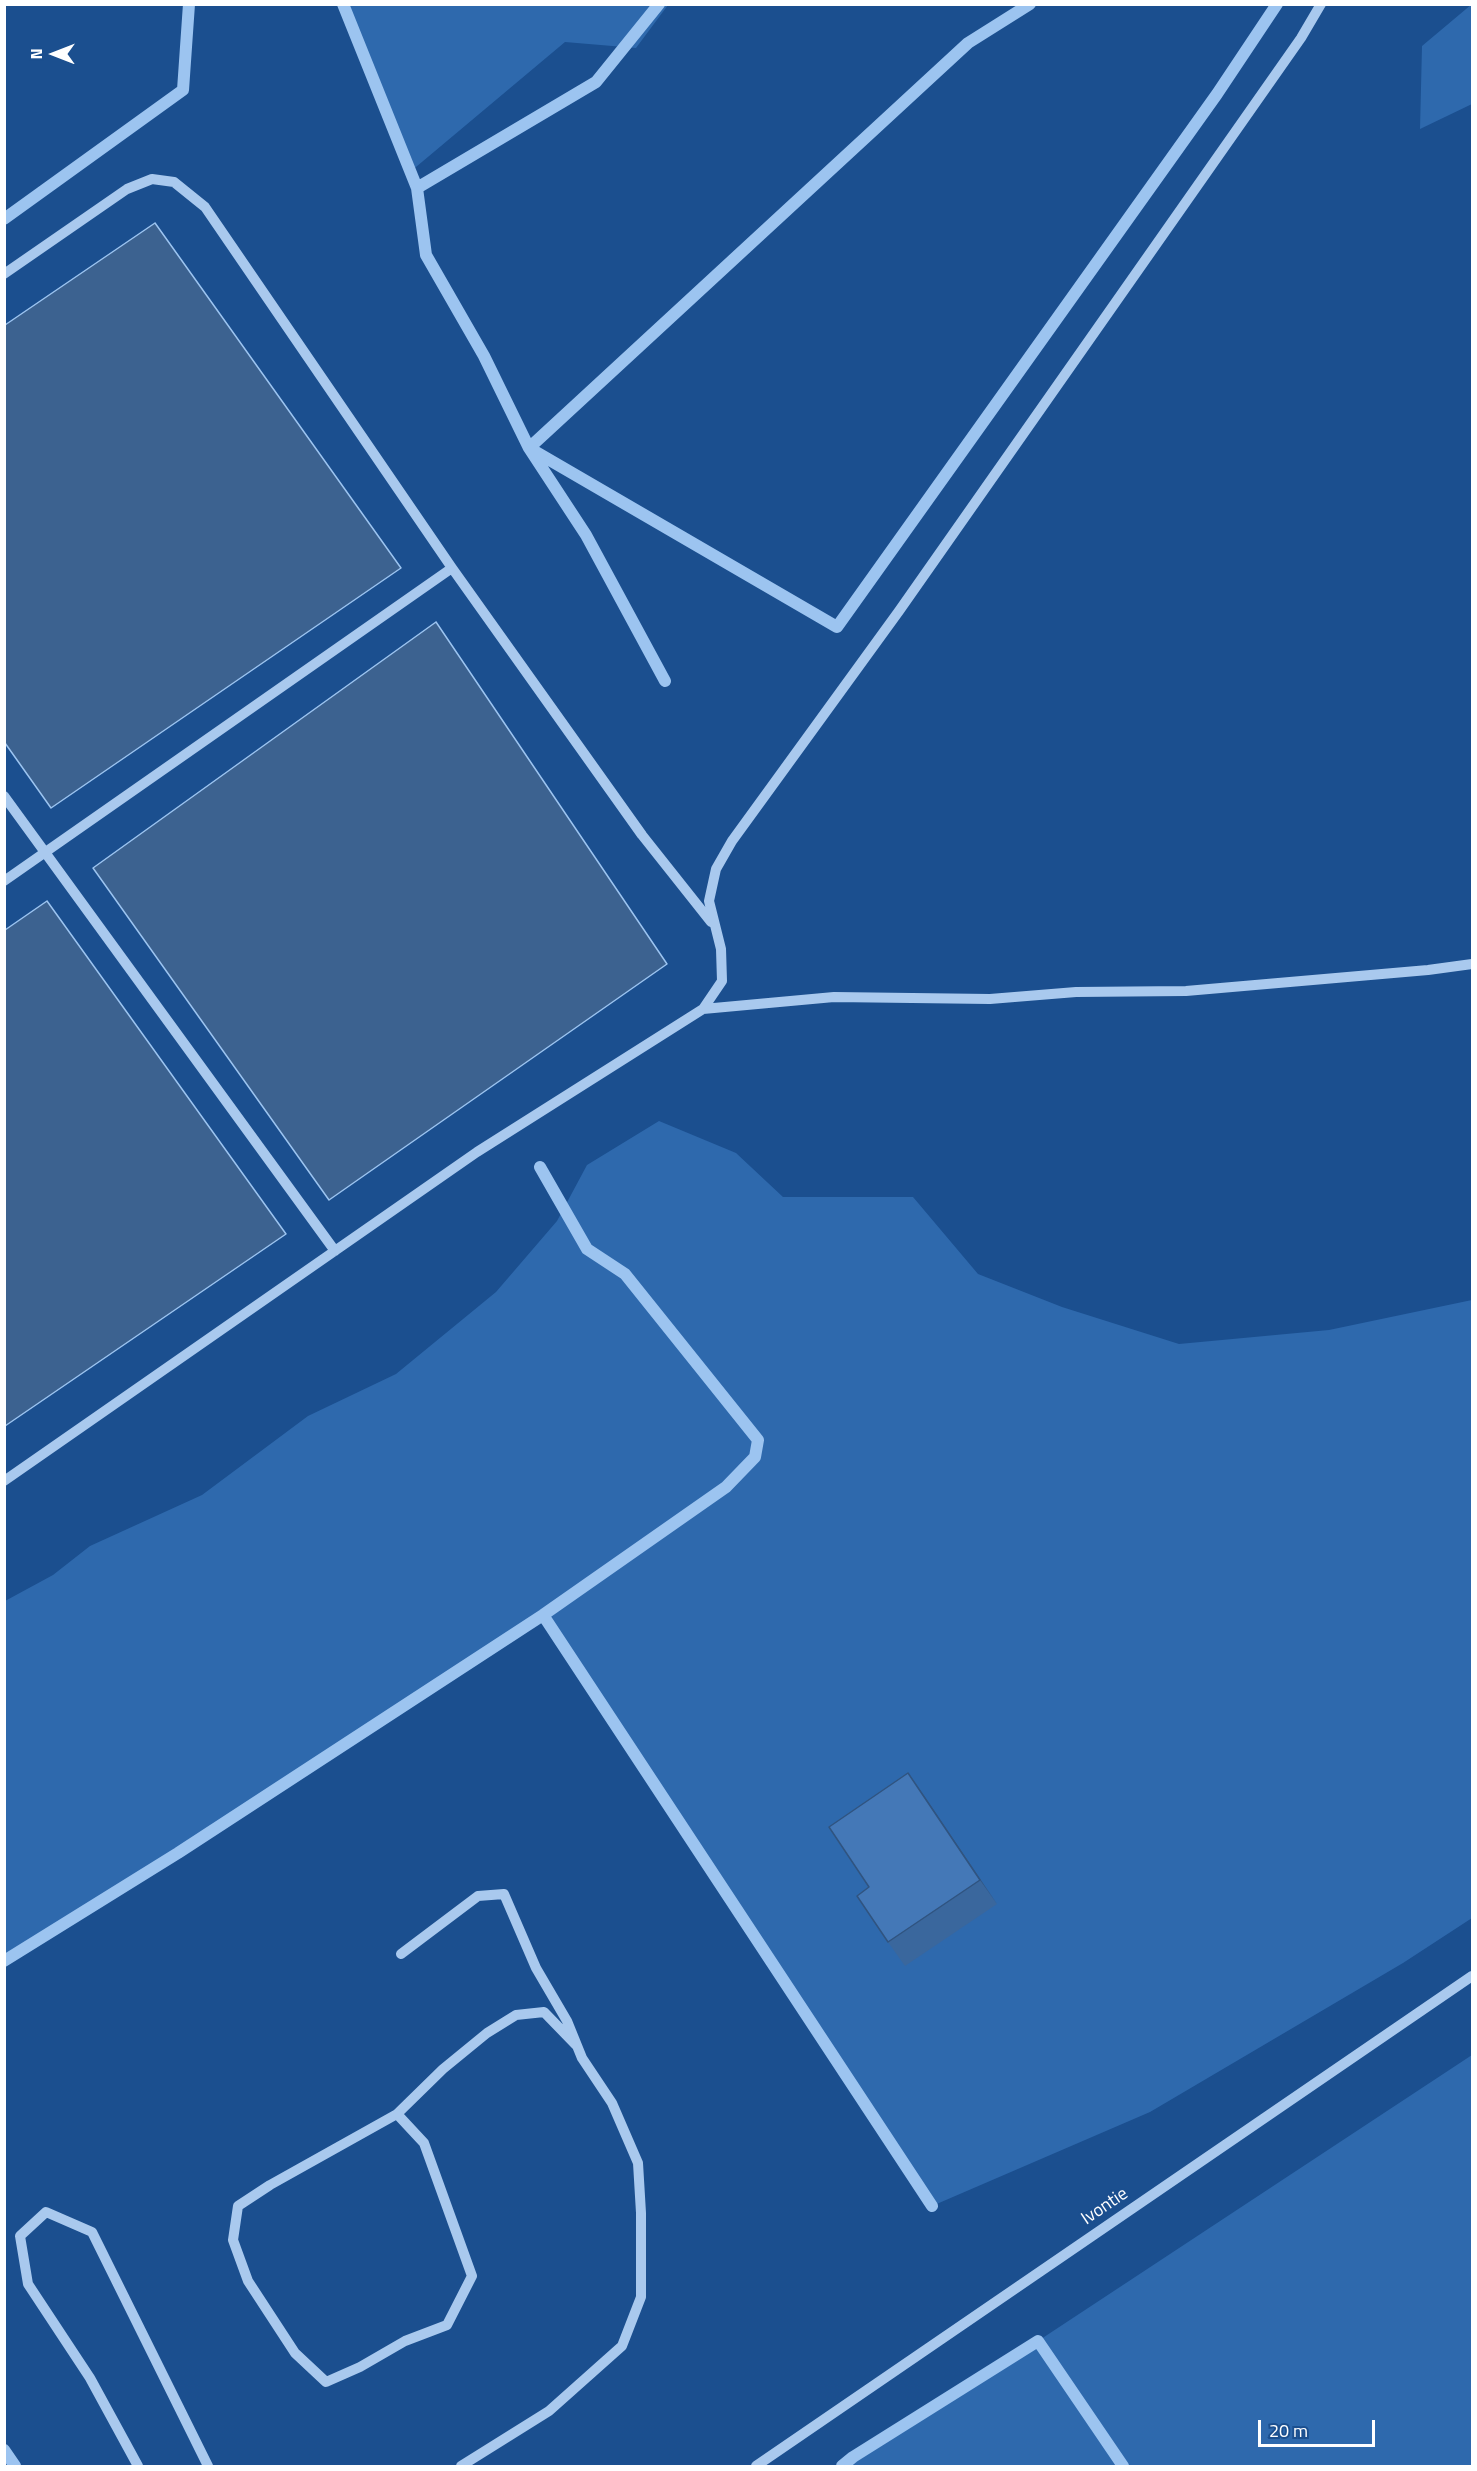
<!DOCTYPE html>
<style>
body{margin:0}
#map{position:relative;width:1477px;height:2471px;overflow:hidden;background:#1b4f8f;font-family:"Titillium Web",sans-serif}
canvas{display:block}
.frame{position:absolute;inset:0;border:6px solid #fff;pointer-events:none}
.north{position:absolute;left:24px;top:24px;width:60px;height:60px;-webkit-text-stroke:4px #1b4f8f;paint-order:stroke;rotate:270deg;font-size:16px;font-weight:700;line-height:24px;text-align:center;color:#fff}
.north::after{content:'';display:block;margin:auto;width:21px;height:27px;background:#fff;clip-path:polygon(50% 0,100% 100%,50% 72%,0 100%)}
.scale{position:absolute;left:1258px;top:2420px;width:117px;height:27px;box-sizing:border-box;border:3px solid #fff;border-top:0;padding-left:8px;font-size:18px;line-height:21px;white-space:nowrap;color:#fff;-webkit-text-stroke:4px #1b4f8f;paint-order:stroke}
</style>
<div id="map">
<canvas width="1477" height="2471"></canvas>
<div class="frame"></div>
<div class="north">N</div>
<div class="scale">20 m</div>
</div>
<script>
const c = document.querySelector('canvas').getContext('2d');
c.lineJoin = 'round';
function paint(path, color) { c.fillStyle = color; c.fill(path, 'evenodd'); }
const poly = rows => new Path2D(rows.map(r => 'M' + r).join(''));
function stroke(path, color, width, dash) { c.strokeStyle = color; c.lineWidth = width; c.lineCap = dash ? 'butt' : 'round'; c.setLineDash(dash || []); c.stroke(path); }
function label(font, color, halo, rows, align = 'center') {
  c.font = font + ' "Titillium Web",sans-serif'; c.lineWidth = 4.5; c.setLineDash([]); c.textBaseline = 'middle'; c.strokeStyle = halo; c.fillStyle = color; for (const [text, x, y, turn = 0] of rows) {
    c.save(); c.translate(x, y); c.rotate((+turn || 0) * Math.PI / 180); c.textAlign = isNaN(turn) ? turn : align; if (halo) c.strokeText(text, 0, 0); c.fillText(text, 0, 0); c.restore();
  }
}
const green = poly([
 [1472,4,1472,104,1420,129,1422,46],
 [343,5,668,5,636,48,565,42,410,172],
 [659,1121,736,1153,783,1197,913,1197,978,1274,1062,1307,1179,1344,1329,1330,1472,1300,1472,1918,1403,1963,1150,2112,932,2206,543,1615,178,1853,5,1961,5,1601,53,1575,90,1546,202,1495,308,1416,396,1374,496,1292,557,1221,587,1165],
 [1472,2055,1472,2466,842,2466,853,2457,1038,2341]
]);
const water = poly([
 [155,223,401,568,51,808,5,743,5,325,155,223],
 [436,622,667,964,329,1200,93,868,436,622],
 [47,901,286,1234,5,1426,5,930,47,901]
]);
const stream = poly([
 [343,4,417,188,426,255,484,356,529,448,586,535,665,681],
 [417,188,596,82,659,4],
 [4,219,183,90,189,4],
 [529,448,837,627,1217,94,1277,4],
 [529,448,968,43,1030,4],
 [543,1615,932,2206],
 [4,1961,178,1853,543,1615,726,1487,755,1457,758,1440,625,1274,587,1249,540,1167],
 [4,2450,15,2466],
 [842,2466,853,2457,1038,2341,1123,2466]
]);
const minor = poly([
 [4,274,127,189,152,179,174,182,205,207,452,568,642,835,711,922],
 [4,796,335,1251],
 [4,881,452,568],
 [703,1009,834,997,990,999,1076,992,1186,991,1428,970,1472,964],
 [4,1481,477,1152,703,1009,722,981,721,949,709,901,716,869,732,841,899,611,1301,38,1321,4],
 [401,1954,478,1896,504,1894,536,1968,567,2021,582,2058,612,2103,638,2163,641,2213,641,2297,622,2346,549,2411,461,2466],
 [397,2114,424,2143,472,2276,447,2325,405,2341,360,2367,326,2382,295,2353,248,2281,233,2240,238,2206,270,2185,397,2114,443,2069,487,2033,516,2015,544,2012,576,2045],
 [138,2466,90,2378,28,2284,20,2236,46,2212,92,2232,208,2466],
 [756,2466,1472,1976]
]);
const wall = poly([
 [908,1773,997,1904,905,1966,888,1942,869,1887]
]);
const shadedWall = poly([
 [908,1773,925,1797,997,1904,980,1880]
]);
const building = poly([
 [908,1773,980,1880,888,1942,857,1896,869,1887,829,1827,908,1773]
]);
const streetNames = [
 ["Ivontie",1105,2207,-34]
];
paint(green, '#2e69ad');
paint(water, '#3c6290');
stroke(water, '#9cc4f0', 1.5);
stroke(stream, '#9cc4f0', 12);
stroke(minor, '#a9c9ee', 10);
paint(wall, '#3a679d');
paint(shadedWall, '#305480');
paint(building, '#4478b7');
stroke(building, '#305480', 1.5);
label('18px', '#fff', '#1b4f8f', streetNames);
</script>
